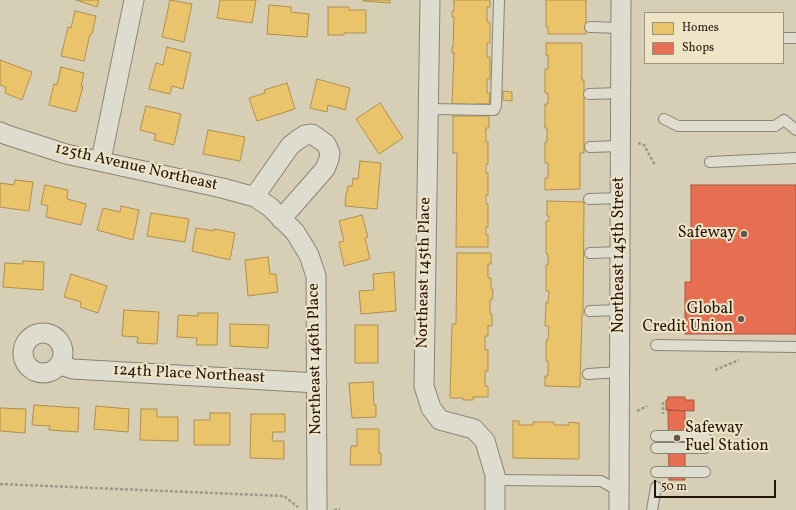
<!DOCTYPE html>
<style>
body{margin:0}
#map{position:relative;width:796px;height:510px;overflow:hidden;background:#d6cfb6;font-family:Vollkorn,serif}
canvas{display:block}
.legend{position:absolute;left:644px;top:12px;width:140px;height:52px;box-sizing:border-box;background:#ede5c6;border:1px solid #9e917c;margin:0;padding:5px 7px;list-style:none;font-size:12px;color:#27140c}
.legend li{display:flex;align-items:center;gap:8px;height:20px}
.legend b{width:20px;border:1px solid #9e917c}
.scale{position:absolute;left:654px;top:480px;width:122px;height:18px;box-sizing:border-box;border:2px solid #27140c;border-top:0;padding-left:5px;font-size:12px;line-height:14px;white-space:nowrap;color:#27140c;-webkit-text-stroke:3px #ede5c6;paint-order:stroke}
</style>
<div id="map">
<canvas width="796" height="510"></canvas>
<ul class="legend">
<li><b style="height:11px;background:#e9c46a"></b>Homes</li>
<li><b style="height:11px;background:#e76f51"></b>Shops</li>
</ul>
<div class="scale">50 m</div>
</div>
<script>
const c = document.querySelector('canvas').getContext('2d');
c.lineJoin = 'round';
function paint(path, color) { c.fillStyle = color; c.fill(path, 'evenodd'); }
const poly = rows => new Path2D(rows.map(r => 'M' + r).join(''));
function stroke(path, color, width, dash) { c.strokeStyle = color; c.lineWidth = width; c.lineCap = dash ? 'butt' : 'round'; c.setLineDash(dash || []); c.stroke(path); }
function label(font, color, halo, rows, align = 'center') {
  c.font = font + ' Vollkorn,serif'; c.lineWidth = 4; c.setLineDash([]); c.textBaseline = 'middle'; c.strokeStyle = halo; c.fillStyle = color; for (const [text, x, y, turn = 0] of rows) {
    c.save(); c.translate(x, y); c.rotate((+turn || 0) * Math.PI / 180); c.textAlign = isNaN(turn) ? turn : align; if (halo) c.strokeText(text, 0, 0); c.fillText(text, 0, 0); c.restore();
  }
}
const homes = poly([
 [76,0,99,0,97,7,76,0],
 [170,0,192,4,184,42,162,37,170,0],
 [220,0,256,0,252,23,217,18,220,0],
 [363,0,390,0,390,3,363,1,363,0],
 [454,0,490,0,490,7,487,7,487,22,490,22,490,43,487,43,487,57,490,57,490,79,487,79,487,93,490,93,489,104,475,104,475,107,465,107,465,104,452,104,454,53,452,53,452,47,453,47,454,17,452,17,452,11,454,11,454,0],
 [546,0,586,0,586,34,548,34,548,27,546,27,546,0],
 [269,5,291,7,291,12,309,14,307,37,267,34,269,5],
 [328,7,349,7,349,10,366,10,366,33,344,33,344,35,328,35,328,7],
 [75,11,96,16,92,34,90,34,84,61,61,56,68,27,71,28,75,11],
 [546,43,582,43,582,80,584,80,584,153,580,153,580,189,545,190,545,178,548,178,548,163,545,163,545,142,547,142,547,128,545,128,545,104,548,104,548,93,545,93,545,69,548,69,548,55,546,55,546,43],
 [167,47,191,53,183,89,172,86,170,94,149,89,156,63,163,65,167,47],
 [0,60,32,72,22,100,5,93,6,87,0,85,0,60],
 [61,67,84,73,81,86,83,86,76,112,49,105,54,84,57,85,61,67],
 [317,79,350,88,345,110,328,105,327,112,310,108,317,79],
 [287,83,295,109,257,121,249,98,265,93,264,90,287,83],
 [503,91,512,92,512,101,503,100,503,91],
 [380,103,403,138,379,154,356,119,380,103],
 [146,106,181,114,174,145,154,140,156,134,140,130,146,106],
 [453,116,489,116,489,128,486,128,486,142,488,142,488,164,486,164,486,173,488,173,488,195,486,195,486,204,488,204,488,227,486,227,486,235,488,235,488,247,456,247,457,153,453,153,453,116],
 [208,130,245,137,240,161,203,154,208,130],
 [360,161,381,163,377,209,345,206,346,193,347,193,348,186,352,186,353,178,358,179,360,161],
 [15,180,33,182,29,211,0,207,0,183,14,185,15,180],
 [45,185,68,190,67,199,86,204,81,225,46,217,48,206,41,204,45,185],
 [547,201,584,202,583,315,582,315,580,387,545,386,545,376,548,376,548,361,546,361,546,340,548,340,549,326,545,326,546,302,548,303,549,291,546,291,546,265,548,265,548,254,546,254,546,221,549,221,549,216,547,216,547,201],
 [121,206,139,210,133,240,97,230,103,208,120,212,121,206],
 [151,213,189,219,185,242,147,236,151,213],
 [362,215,368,237,365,238,370,259,344,266,339,242,344,241,339,221,362,215],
 [196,228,214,231,214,229,235,233,230,260,192,251,196,228],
 [457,253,491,253,491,264,488,264,488,278,491,278,491,289,493,289,492,300,490,300,490,314,492,314,492,326,488,326,488,336,485,336,485,350,488,350,488,371,485,371,485,386,488,386,488,397,473,397,473,400,463,400,463,398,450,398,452,324,456,324,457,253],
 [268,257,270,274,276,274,278,292,248,296,245,260,268,257],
 [23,261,44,262,43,290,3,287,5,263,23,264,23,261],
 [394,272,396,311,361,314,359,291,374,290,373,274,394,272],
 [71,274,107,286,98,313,80,307,81,302,64,297,71,274],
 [124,310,159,312,157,344,137,343,138,337,122,336,124,310],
 [198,313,218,313,217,345,196,345,197,338,177,337,178,315,198,316,198,313],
 [230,324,269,325,268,348,230,346,230,324],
 [355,325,378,325,378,363,355,363,355,325],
 [373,382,374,405,376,405,376,417,352,418,349,383,373,382],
 [34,405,79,408,78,432,49,430,50,426,32,425,34,405],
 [96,406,129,409,128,432,94,429,96,406],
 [0,408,26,409,25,433,0,431,0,408],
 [141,409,157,409,157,417,178,417,178,441,140,440,141,409],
 [210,413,230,413,230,445,194,445,194,420,210,420,210,413],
 [251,414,285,414,285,432,273,432,272,441,284,441,284,459,250,458,251,414],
 [513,421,519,421,519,425,533,425,533,422,554,422,554,425,569,425,569,422,579,423,579,459,513,458,513,421],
 [357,429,379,429,379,453,381,453,381,465,350,465,351,446,357,446,357,429]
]);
const shops = poly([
 [691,185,796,185,796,334,685,334,685,282,691,282,691,185],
 [668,397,685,397,685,400,694,400,694,411,666,410,666,400,668,400,668,397],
 [668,410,685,411,685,480,669,480,668,410]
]);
const path = poly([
 [638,143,644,145,655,165],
 [715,370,739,360],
 [663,402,663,414],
 [637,411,647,406],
 [0,484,284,496,298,507],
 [334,510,340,509]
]);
const lane = poly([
 [590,27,621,28],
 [783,38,796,38],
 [589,94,621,93],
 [428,109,494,110,496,106,499,0],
 [664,119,678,126,775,126,784,120,796,130],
 [590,147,621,146],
 [710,162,796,158],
 [589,199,621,198],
 [590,253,620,252],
 [590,311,620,310],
 [656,345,796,347],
 [588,374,620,372],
 [656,436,705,436],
 [656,448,705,448],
 [656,472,705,472],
 [495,480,601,481,619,491],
 [652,510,656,487]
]);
const street = poly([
 [430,0,424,386,431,408,440,420,474,429,485,441,495,475,495,510],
 [0,132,7,135,66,154,222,188,255,197,270,207,295,232,309,255,316,276,317,510],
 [101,160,134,0],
 [254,197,290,146,296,141,305,135,312,134,326,144,330,153,329,159,325,169,281,219],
 '23 353a20 20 0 1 1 40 0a20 20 0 1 1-40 0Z',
 [60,365,73,369,317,383],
 [619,510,621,0]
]);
const markers = [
 [744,234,4,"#645548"],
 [741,319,4,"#645548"],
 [677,438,4,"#645548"]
];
const streetNames = [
 ["125th Avenue Northeast",136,168,13],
 ["Northeast 145th Street",620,255,-90],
 ["Northeast 145th Place",425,273,-89],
 ["Northeast 146th Place",316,359,-91],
 ["124th Place Northeast",189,375,3]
];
const poiNames = [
 ["Safeway",736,234],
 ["Global",733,310],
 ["Credit Union",733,328],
 ["Safeway",685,429,"left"],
 ["Fuel Station",685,447,"left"]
];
paint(homes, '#e9c46a');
stroke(homes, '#af8f4e', 1);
paint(shops, '#e76f51');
stroke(shops, '#ad543c', 1);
stroke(lane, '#8a8374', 12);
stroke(street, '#8a8374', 21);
stroke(path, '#9d988e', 2.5, [3, 2]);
stroke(lane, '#dedccf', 10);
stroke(street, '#dedccf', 19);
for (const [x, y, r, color] of markers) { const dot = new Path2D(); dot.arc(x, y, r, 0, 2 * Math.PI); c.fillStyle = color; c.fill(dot); stroke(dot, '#ede5c6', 1.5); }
label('16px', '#27140c', '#ede5c6', streetNames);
label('16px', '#27140c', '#ede5c6', poiNames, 'right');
</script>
